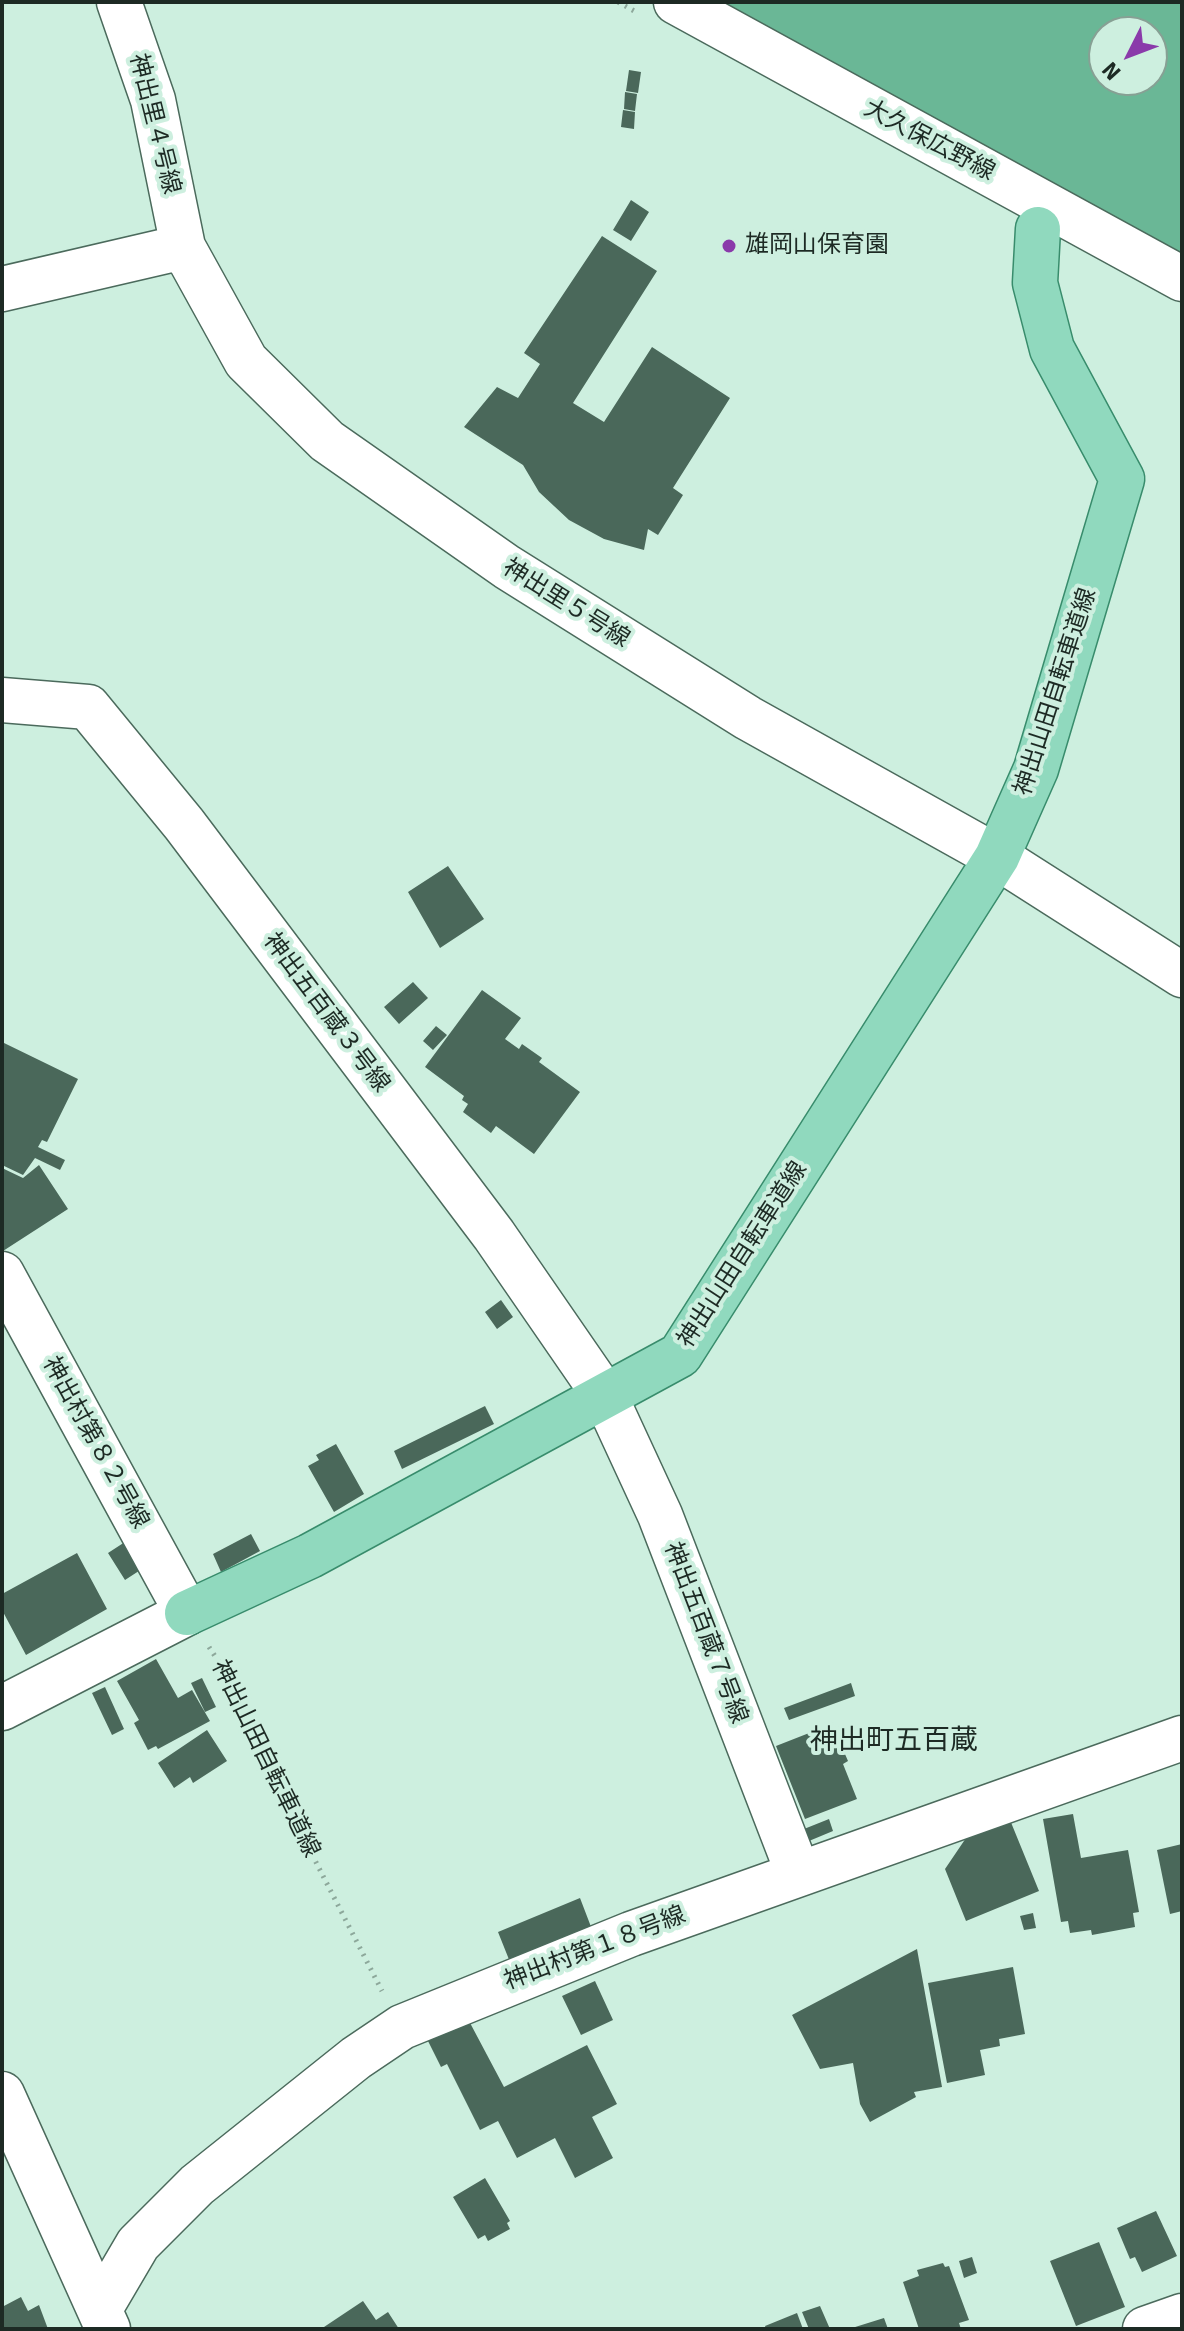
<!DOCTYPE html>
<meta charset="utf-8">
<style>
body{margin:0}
#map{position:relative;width:1184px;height:2331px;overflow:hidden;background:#cdefdf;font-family:Signika,sans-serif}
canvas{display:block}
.frame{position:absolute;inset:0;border:4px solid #1d2a24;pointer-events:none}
.north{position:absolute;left:1088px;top:16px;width:80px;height:80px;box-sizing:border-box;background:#cdefdf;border:2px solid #87a094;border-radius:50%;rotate:228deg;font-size:22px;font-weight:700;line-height:32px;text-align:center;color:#1d2a24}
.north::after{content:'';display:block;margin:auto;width:28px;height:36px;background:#8a3aaa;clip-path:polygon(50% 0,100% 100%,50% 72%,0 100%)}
</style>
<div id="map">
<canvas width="1184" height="2331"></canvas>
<div class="frame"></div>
<div class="north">N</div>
</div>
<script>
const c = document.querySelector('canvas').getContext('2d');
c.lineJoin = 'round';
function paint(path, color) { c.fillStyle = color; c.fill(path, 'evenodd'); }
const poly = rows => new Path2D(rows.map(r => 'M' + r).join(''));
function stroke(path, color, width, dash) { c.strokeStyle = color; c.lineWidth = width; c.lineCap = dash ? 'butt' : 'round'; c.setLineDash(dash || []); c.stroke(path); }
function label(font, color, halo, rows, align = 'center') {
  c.font = font + ' Signika,"Noto Sans JP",sans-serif'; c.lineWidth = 8; c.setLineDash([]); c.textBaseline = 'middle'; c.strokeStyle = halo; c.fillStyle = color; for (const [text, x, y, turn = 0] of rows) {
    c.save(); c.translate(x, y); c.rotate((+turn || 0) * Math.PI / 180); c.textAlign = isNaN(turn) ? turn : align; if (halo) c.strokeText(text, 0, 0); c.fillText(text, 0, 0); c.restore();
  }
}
const forest = poly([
 [722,2,1182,2,1182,256,922,112],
 [1104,32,1152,32,1152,80,1104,80]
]);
const building = poly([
 [629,70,641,72,638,93,626,91],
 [625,92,637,94,635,111,624,109],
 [623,110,635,112,634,129,621,127],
 [631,200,649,212,631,241,613,230],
 [602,236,657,271,573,403,604,422,652,347,730,398,673,488,683,495,658,535,648,529,644,550,604,539,569,520,539,492,523,465,464,427,497,387,518,398,540,364,524,353],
 [448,866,484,919,440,948,408,892],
 [413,982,428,998,399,1024,384,1007],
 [482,990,521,1018,505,1039,519,1049,522,1044,542,1058,539,1062,580,1092,534,1154,496,1126,491,1133,463,1112,468,1104,462,1100,464,1096,425,1067],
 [436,1026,447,1035,433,1050,423,1041],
 [2,1042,78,1079,47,1142,42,1140,38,1147,65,1160,60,1170,35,1158,23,1175,2,1165],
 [39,1165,68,1209,3,1251,2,1168,23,1178],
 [501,1300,513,1317,497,1329,485,1312],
 [485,1406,494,1424,402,1469,394,1451],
 [336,1444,364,1494,334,1512,308,1466,319,1460,316,1455],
 [251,1534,260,1551,221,1572,213,1554],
 [128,1540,145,1567,125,1580,108,1553],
 [77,1553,107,1609,26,1655,2,1610,2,1594],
 [156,1659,178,1698,192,1690,210,1721,158,1749,156,1746,148,1750,134,1723,139,1720,117,1681],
 [202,1678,216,1707,205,1712,191,1683],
 [851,1683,855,1696,789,1720,784,1708],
 [105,1687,124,1729,112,1735,92,1693],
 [827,1726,833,1740,838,1738,848,1761,843,1764,857,1799,805,1819,776,1746],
 [207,1730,227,1761,193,1783,190,1777,174,1788,158,1763],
 [1073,1814,1081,1858,1128,1850,1139,1912,1133,1913,1135,1927,1092,1935,1091,1930,1070,1933,1068,1921,1061,1922,1043,1819],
 [829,1819,833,1831,809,1841,804,1829],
 [1010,1820,1039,1891,966,1921,945,1869,966,1838],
 [1182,1844,1182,1911,1170,1914,1157,1850],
 [580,1898,593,1932,510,1962,498,1932],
 [1033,1913,1036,1928,1024,1930,1020,1916],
 [917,1949,942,2087,914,2092,916,2097,870,2122,860,2104,853,2063,820,2069,792,2015],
 [1013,1967,1025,2034,999,2039,1000,2046,980,2050,985,2075,947,2083,928,1983],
 [595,1981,613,2020,581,2035,562,1996],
 [469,2021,504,2087,587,2045,617,2104,592,2117,613,2158,575,2178,555,2138,517,2158,498,2121,480,2130,447,2064,441,2067,428,2041],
 [485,2178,510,2221,507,2223,510,2229,488,2241,485,2235,478,2239,453,2197],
 [1156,2211,1177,2256,1142,2272,1135,2257,1130,2259,1117,2228],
 [1099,2242,1125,2307,1076,2326,1050,2261],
 [972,2257,977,2273,964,2278,959,2261],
 [943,2263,945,2267,949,2266,969,2320,959,2323,961,2329,919,2329,903,2282,919,2276,917,2270],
 [21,2297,28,2311,39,2305,48,2329,2,2329,2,2307],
 [363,2301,376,2320,388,2312,399,2329,321,2329],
 [820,2306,830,2329,809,2329,802,2312],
 [797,2313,803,2329,766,2329,765,2326],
 [884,2318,888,2329,852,2329,852,2328]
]);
const path = poly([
 [618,2,636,12],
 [209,1647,228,1676,301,1833,382,1991]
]);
const minor = poly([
 [119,2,153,100,183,247],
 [676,2,1182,279],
 [2,289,183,247,246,361,327,441,507,567,748,718,997,857,1182,975],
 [2,700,88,707,184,824,494,1235,605,1396,660,1515,798,1873],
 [2,1274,187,1613,2,1708],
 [2,2094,108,2329],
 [101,2307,138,2244,197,2185,356,2058,402,2027,631,1934,1182,1738],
 [1145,2329,1182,2316]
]);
const major = poly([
 [187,1613,310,1556,680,1355,997,857,1036,769,1122,479,1052,349,1035,283,1038,229]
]);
const markers = [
 [729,246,8,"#8a3aaa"]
];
const streetNames = [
 ["神出里４号線",154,124,76],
 ["大久保広野線",929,141,28],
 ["神出里５号線",566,604,32],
 ["神出山田自転車道線",1056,692,-72],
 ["神出五百蔵３号線",326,1013,53],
 ["神出山田自転車道線",743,1255,-57],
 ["神出村第８２号線",95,1443,61],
 ["神出五百蔵７号線",705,1633,69],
 ["神出山田自転車道線",265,1759,64],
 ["神出村第１８号線",595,1949,-21]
];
const poiNames = [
 ["雄岡山保育園",745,246]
];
const quarterNames = [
 ["神出町五百蔵",894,1742]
];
paint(forest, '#6ab796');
paint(building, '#4a685a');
stroke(minor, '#4b6a5c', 47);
stroke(major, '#388c6c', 47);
stroke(path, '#8da89b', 5, [2, 6]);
stroke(minor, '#fff', 44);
stroke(major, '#90d9be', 44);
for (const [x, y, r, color] of markers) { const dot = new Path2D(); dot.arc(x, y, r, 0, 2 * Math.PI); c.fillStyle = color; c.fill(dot); stroke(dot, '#cdefdf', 3); }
label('24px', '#1d2a24', '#cdefdf', streetNames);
label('24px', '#1d2a24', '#cdefdf', poiNames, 'left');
label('28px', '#1d2a24', '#cdefdf', quarterNames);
</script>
